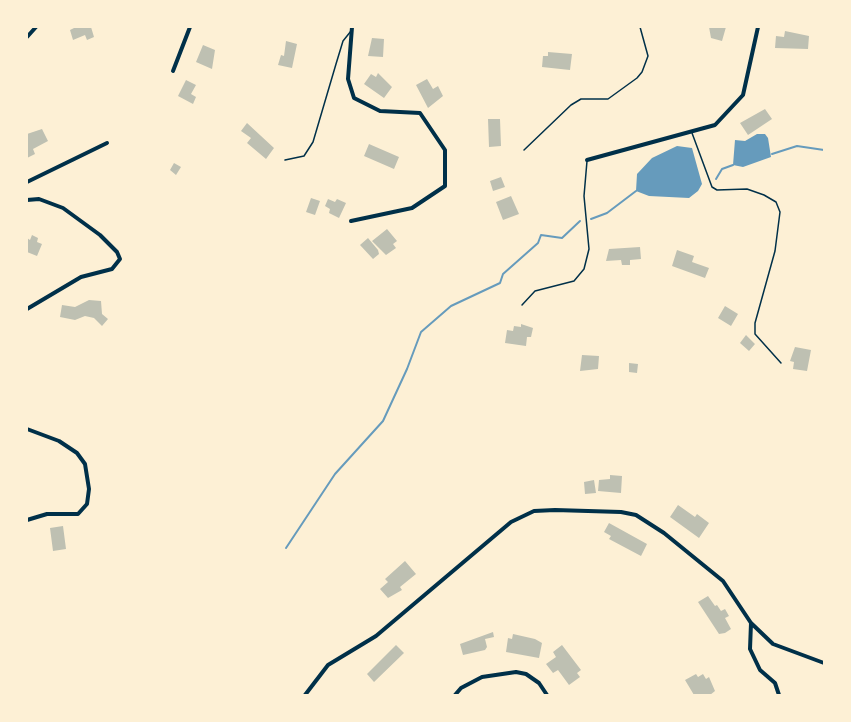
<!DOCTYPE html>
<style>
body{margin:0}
#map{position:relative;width:851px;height:722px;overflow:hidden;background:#fdf0d5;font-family:Barlow,sans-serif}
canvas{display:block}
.frame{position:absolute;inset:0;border:28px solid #fdf0d5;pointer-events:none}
</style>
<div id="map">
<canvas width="851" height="722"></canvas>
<div class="frame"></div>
</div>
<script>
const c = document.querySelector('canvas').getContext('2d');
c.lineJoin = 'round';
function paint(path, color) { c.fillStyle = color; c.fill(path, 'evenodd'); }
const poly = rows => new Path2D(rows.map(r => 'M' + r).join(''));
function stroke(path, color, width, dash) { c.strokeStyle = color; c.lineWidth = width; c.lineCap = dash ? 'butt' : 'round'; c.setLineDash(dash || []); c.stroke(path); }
const water = poly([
 [757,134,765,134,768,138,771,157,743,167,733,165,735,140,745,141],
 [677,146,692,148,702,184,698,191,689,198,649,196,636,191,637,174,652,158]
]);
const stream = poly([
 [772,154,797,146,824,150],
 [716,179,722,169,733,165],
 [591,219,607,213,636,191],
 [286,548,335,474,383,421,407,369,421,332,451,306,500,283,503,274,538,243,541,235,562,238,580,221]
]);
const building = poly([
 [76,27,91,27,94,37,87,40,85,35,73,40,70,30],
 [709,27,726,27,722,41,711,38],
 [785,31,809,36,808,49,775,48,776,36,784,37],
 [372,38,384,39,383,57,368,56],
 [286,41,297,44,292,68,278,65,281,55,284,56],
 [203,45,215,50,212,69,196,62],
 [548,52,572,54,570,70,542,67,543,56,548,56],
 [378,73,392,87,384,98,364,84,371,74,376,77],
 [427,79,433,89,438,86,443,96,428,108,416,85],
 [186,80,196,85,191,94,196,97,193,104,178,96],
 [765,109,772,119,748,135,740,123],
 [488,119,500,119,501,146,489,147],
 [247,123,274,148,266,159,247,143,251,138,241,131],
 [42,129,48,141,33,149,35,154,27,158,27,134],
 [369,144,399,157,394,169,364,156],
 [174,163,181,167,176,175,170,170],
 [501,177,505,187,493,191,490,181],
 [511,196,519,214,503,220,496,202],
 [311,198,320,201,315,215,306,212],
 [328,199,335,202,337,199,346,203,339,218,329,213,330,209,325,206],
 [387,229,397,241,393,244,396,248,386,255,372,241],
 [32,235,38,238,37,242,42,244,37,256,27,252,27,238,30,240],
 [368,238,378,250,379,254,373,259,360,245],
 [640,247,641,259,630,260,630,265,622,265,621,260,606,261,609,249],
 [677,250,694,256,692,262,709,268,705,278,672,266],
 [89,300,101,301,102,314,108,319,102,326,94,318,85,316,75,320,60,317,62,305,75,307],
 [725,306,738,314,731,326,718,318],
 [521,324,533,328,531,337,527,337,526,346,505,343,507,330,513,331,514,326,521,327],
 [746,335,755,344,749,351,740,343],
 [795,347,811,350,807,371,793,369,794,362,790,361],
 [582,355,599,356,598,369,580,371],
 [629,363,638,364,637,373,629,372],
 [610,475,622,476,621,493,598,491,599,480,610,479],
 [594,480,596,493,585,494,584,482],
 [678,505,695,517,697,514,709,523,699,538,670,517],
 [609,523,647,544,641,556,609,539,611,536,604,532],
 [63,526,66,549,53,551,50,528],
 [405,561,416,574,400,587,402,590,388,598,380,589,388,582,385,579],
 [708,596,715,606,717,605,721,611,725,609,729,616,725,618,731,629,725,633,719,634,698,602],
 [493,632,494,637,485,639,487,647,485,650,463,655,460,644],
 [513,634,535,639,542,643,539,658,506,652,508,638,512,639],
 [396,645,404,653,374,682,367,674],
 [562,645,581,670,577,673,580,677,569,685,558,670,553,673,546,664,556,657,553,652],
 [696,674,698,677,703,674,706,679,709,677,715,691,710,695,694,695,685,680]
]);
const service = poly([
 [692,133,712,187,717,190,747,189,764,195,776,202,780,212,775,251,755,323,755,334,781,363],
 [524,150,571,105,581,99,608,99,637,78,642,72,648,56,640,27],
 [285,160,304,156,313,142,336,64,343,41,351,31],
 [522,305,535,291,574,281,584,269,589,249,584,196,587,161]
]);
const minor = poly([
 [27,37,36,27],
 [173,71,190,27],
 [587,160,715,125,743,95,758,27],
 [27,182,107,143],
 [27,200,39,199,63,208,100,235,117,252,120,259,112,269,81,277,27,309],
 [351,221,412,208,445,186,445,150,420,113,380,111,354,98,348,79,352,27],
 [27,429,59,441,77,453,85,464,89,489,87,504,78,514,47,514,27,520],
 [751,623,750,649,760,670,775,683,779,695],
 [305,695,328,665,376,636,511,522,534,511,555,510,621,512,636,515,664,533,723,581,751,623,773,644,824,663],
 [455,695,461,688,482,677,516,672,526,674,539,683,547,695]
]);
paint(water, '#669bbc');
stroke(stream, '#669bbc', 2);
paint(building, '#bec0b2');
stroke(service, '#003049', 1.5);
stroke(minor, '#003049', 4);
</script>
